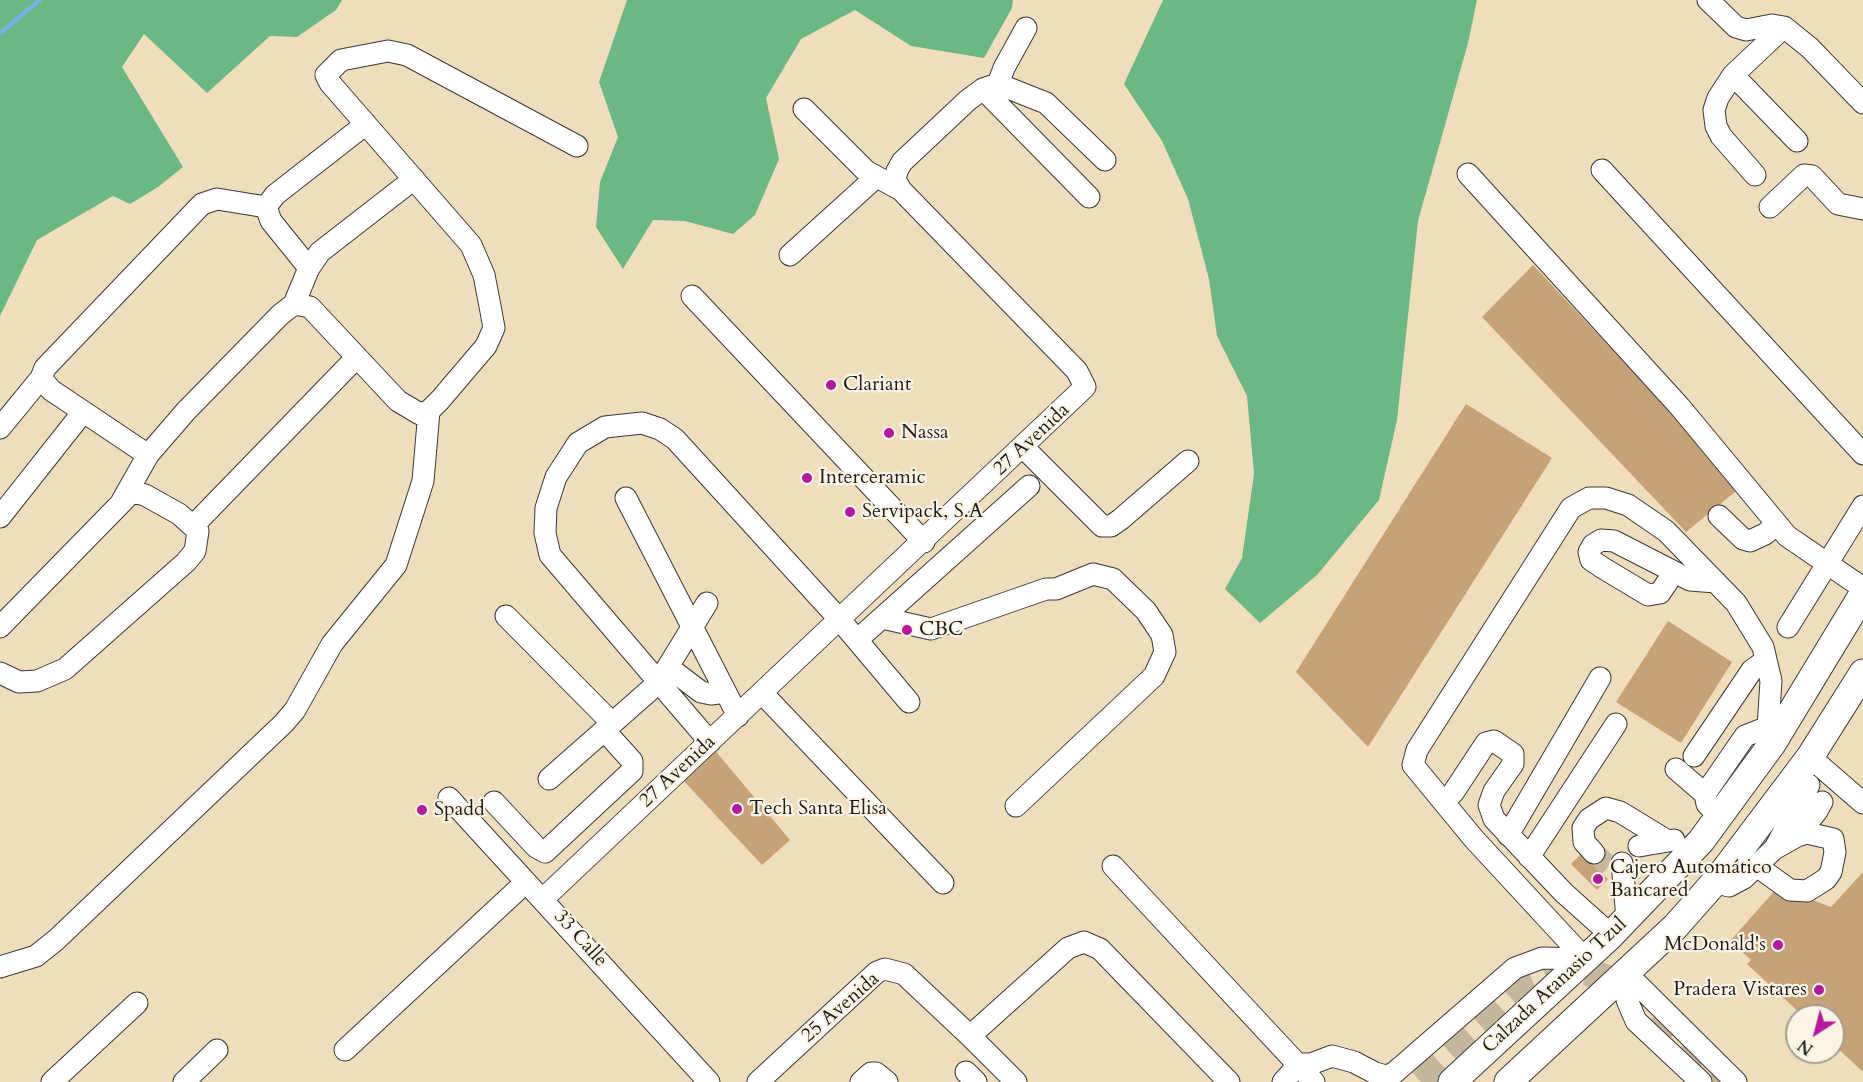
<!DOCTYPE html>
<meta charset="utf-8">
<style>
body{margin:0}
#map{position:relative;width:1863px;height:1082px;overflow:hidden;background:#f0ddbc;font-family:Cardo,serif}
canvas{display:block}
.north{position:absolute;left:1785px;top:1004px;width:60px;height:60px;box-sizing:border-box;background:#fcf5e5;border:2px solid #a29e95;border-radius:50%;rotate:216deg;font-size:16px;font-weight:700;line-height:24px;text-align:center;color:#1c1c1c}
.north::after{content:'';display:block;margin:auto;width:21px;height:27px;background:#b5179e;clip-path:polygon(50% 0,100% 100%,50% 72%,0 100%)}
</style>
<div id="map">
<canvas width="1863" height="1082"></canvas>
<div class="north">N</div>
</div>
<script>
const c = document.querySelector('canvas').getContext('2d');
c.lineJoin = 'round';
function paint(path, color) { c.fillStyle = color; c.fill(path, 'evenodd'); }
const poly = rows => new Path2D(rows.map(r => 'M' + r).join(''));
function stroke(path, color, width, dash) { c.strokeStyle = color; c.lineWidth = width; c.lineCap = dash ? 'butt' : 'round'; c.setLineDash(dash || []); c.stroke(path); }
function label(font, color, halo, rows, align = 'center') {
  c.font = font + ' Cardo,serif'; c.lineWidth = 4.5; c.setLineDash([]); c.textBaseline = 'middle'; c.strokeStyle = halo; c.fillStyle = color; for (const [text, x, y, turn = 0] of rows) {
    c.save(); c.translate(x, y); c.rotate((+turn || 0) * Math.PI / 180); c.textAlign = isNaN(turn) ? turn : align; if (halo) c.strokeText(text, 0, 0); c.fillText(text, 0, 0); c.restore();
  }
}
const forest = poly([
 [0,0,342,0,336,10,297,37,270,36,207,93,144,34,122,67,183,167,158,187,130,204,113,196,37,240,0,316],
 [627,0,1013,0,1012,8,984,58,911,46,855,10,801,39,766,98,779,159,755,215,733,234,685,221,653,220,623,269,596,227,600,182,618,137,599,82],
 [1163,0,1477,0,1468,43,1418,221,1397,420,1379,500,1317,575,1260,623,1225,589,1242,558,1254,474,1247,396,1217,336,1209,279,1188,199,1162,141,1124,84]
]);
const stream = poly([
 [0,33,40,0]
]);
const building = poly([
 [1533,265,1741,487,1686,532,1482,317],
 [1466,404,1552,458,1368,747,1296,672],
 [1668,621,1732,662,1681,743,1616,702],
 [713,748,790,840,762,865,681,778],
 [1582,853,1608,879,1597,890,1571,864],
 [1863,872,1863,1072,1833,1044,1833,1016,1803,1016,1747,964,1751,960,1730,941,1778,887,1831,907]
]);
const minorTunnel = poly([
 [1594,853,1609,866]
]);
const majorTunnel = poly([
 [1421,1082,1525,988,1553,975,1583,971,1607,978,1642,1005,1721,1082]
]);
const minor = poly([
 [1708,0,1736,27,1746,30,1772,25,1784,27,1810,48,1863,103],
 [1733,75,1797,141],
 [998,84,1004,68,1026,28],
 [983,89,1089,197],
 [804,109,866,171,901,190],
 [1602,170,1863,454],
 [1468,174,1680,407,1787,536,1863,588],
 [1755,175,1721,136,1716,126,1714,110,1718,98,1733,75,1784,27],
 [1770,207,1804,175,1812,176,1838,204,1863,209],
 [790,255,875,178],
 [309,268,271,221,266,207,275,195,366,124],
 [692,296,924,542],
 [294,304,309,268,320,252,414,179],
 [0,428,41,378],
 [1024,448,1102,526,1111,526,1121,519,1188,461],
 [148,455,51,390,41,378,45,368,202,204,217,199,266,207],
 [626,498,738,716],
 [122,501,148,455,186,411,280,315,294,304,310,307,398,401,420,414,429,411,440,400,486,346,494,328,490,306,484,275,471,245,330,83,326,75,341,60,388,51,407,55,577,146],
 [1719,516,1743,539,1750,541,1765,534,1777,524],
 [0,517,83,412],
 [194,525,357,357],
 [1674,572,1660,593,1648,595,1603,568,1591,560,1589,552,1593,545,1601,540,1614,541,1690,580,1716,582],
 [506,616,612,723],
 [882,618,931,629,1046,589,1056,589,1093,574,1113,579,1146,611,1162,635,1165,652,1154,676,1016,806],
 [0,627,130,494,137,493,145,495,179,514,198,531,195,551,186,562,65,669,37,681,19,682,0,673],
 [1788,627,1863,506],
 [857,640,1029,486],
 [668,667,701,692,711,694,725,692],
 [762,693,943,883],
 [710,742,550,555,545,533,546,508,556,477,578,443,605,427,642,423,660,429,675,439,840,620,909,702],
 [1694,756,1752,670,1766,660],
 [1810,757,1863,803],
 [1676,769,1705,794],
 [549,779,658,683,707,603],
 [1453,793,1486,743,1494,741,1513,754,1513,764,1494,791,1489,805,1494,819,1564,893,1611,935],
 [449,798,709,1082],
 [494,802,536,847,545,852,632,771,632,761,604,730],
 [1720,816,1707,804,1705,794,1745,736,1768,727],
 [1508,835,1600,678],
 [1797,836,1817,811,1822,802],
 [1639,846,1674,840],
 [1776,846,1809,785],
 [1594,853,1584,842,1583,828,1589,819,1606,808,1620,812,1666,840],
 [1529,857,1616,724],
 [1622,863,1627,918],
 [1113,866,1314,1082],
 [1714,882,1729,886,1744,878,1774,849,1797,836,1807,833,1833,839,1835,852,1831,872,1826,879,1807,891,1790,890,1758,867],
 [543,899,1085,387,1077,371,901,190,895,180,897,171,902,162,968,100,983,89,998,84,1046,103,1105,160],
 [1585,959,1474,839,1413,765,1417,750,1571,508,1589,498,1606,498,1628,505,1666,531,1736,603,1763,647,1771,681,1768,727,1772,744],
 [0,967,36,956,56,940,284,723,295,710,332,644,396,565,423,481,429,411],
 [1625,972,1736,1082],
 [1625,972,1627,1000,1636,1021,1701,1082],
 [345,1050,526,882],
 [966,1072,976,1082],
 [52,1082,137,1003],
 [184,1082,217,1050],
 [758,1082,877,972,885,969,904,974,970,1036],
 [861,1082,871,1073,876,1073,887,1082],
 [1016,1082,970,1036,1068,948,1084,942,1100,949,1229,1082],
 [1283,1082,1299,1064,1311,1064,1332,1056,1354,1062,1375,1073,1386,1076,1394,1073,1515,968,1542,958,1585,959]
]);
const major = poly([
 [1452,1082,1611,935,1701,841,1772,744,1863,594],
 [1508,1082,1675,927,1721,875,1810,757,1863,673]
]);
const markers = [
 [831,385,6,"#b5179e"],
 [889,433,6,"#b5179e"],
 [807,478,6,"#b5179e"],
 [850,512,6,"#b5179e"],
 [907,630,6,"#b5179e"],
 [737,809,6,"#b5179e"],
 [422,810,6,"#b5179e"],
 [1598,879,6,"#b5179e"],
 [1778,945,6,"#b5179e"],
 [1819,990,6,"#b5179e"]
];
const poiNames = [
 ["Clariant",843,385],
 ["Nassa",901,433],
 ["Interceramic",819,478],
 ["Servipack, S.A",862,512],
 ["CBC",919,630],
 ["Tech Santa Elisa",749,809],
 ["Spadd",434,810],
 ["Cajero Automático",1610,868],
 ["Bancared",1610,891],
 ["McDonald's",1766,945,"right"],
 ["Pradera Vistares",1807,990,"right"]
];
const streetNames = [
 ["27 Avenida",1032,440,-43],
 ["27 Avenida",678,772,-43],
 ["33 Calle",580,939,48],
 ["Calzada Atanasio Tzul",1555,986,-43],
 ["25 Avenida",841,1008,-41]
];
paint(forest, '#6cb882');
stroke(stream, '#77b2e8', 4.5);
paint(building, '#c6a278');
stroke(minorTunnel, '#c6b69c', 21, [21, 10]);
stroke(majorTunnel, '#c6b69c', 27, [27, 14]);
stroke(minor, '#3c3934', 23);
stroke(major, '#3c3934', 29);
stroke(minor, '#fff', 21);
stroke(major, '#fff', 27);
for (const [x, y, r, color] of markers) { const dot = new Path2D(); dot.arc(x, y, r, 0, 2 * Math.PI); c.fillStyle = color; c.fill(dot); stroke(dot, '#fcf5e5', 2); }
label('20px', '#1c1c1c', '#fcf5e5', poiNames, 'left');
label('20px', '#1c1c1c', '#fcf5e5', streetNames);
</script>
